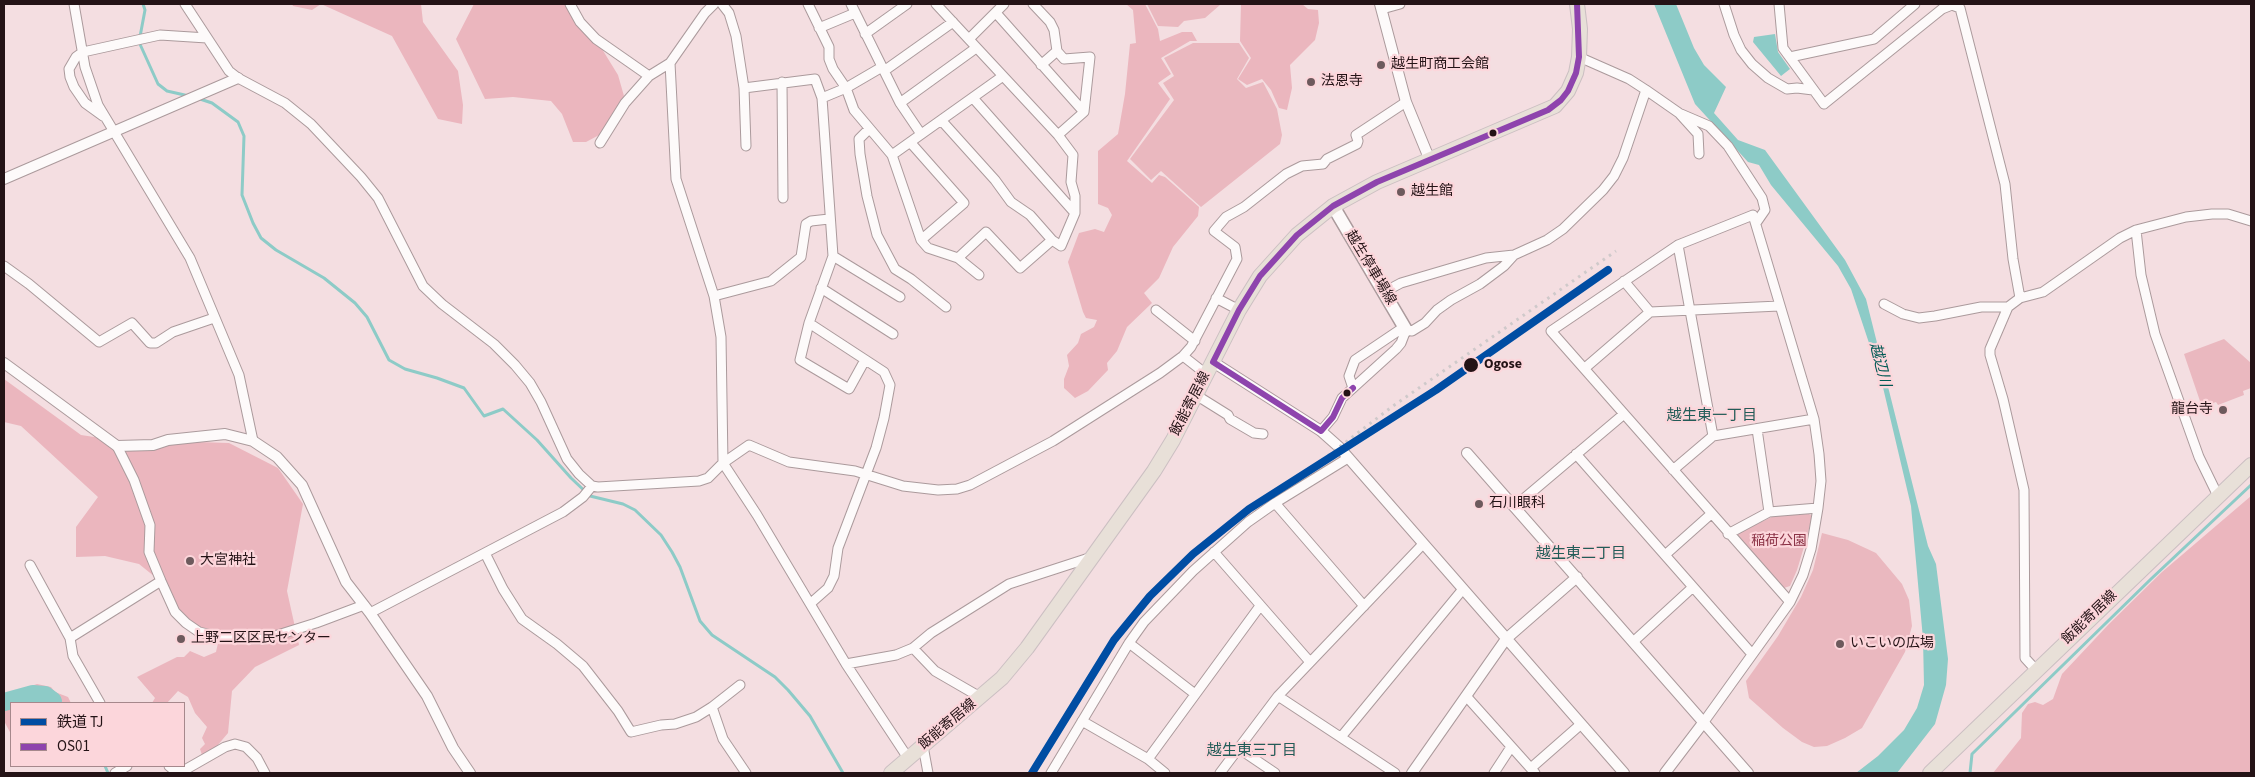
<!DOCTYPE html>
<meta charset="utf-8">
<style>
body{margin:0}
#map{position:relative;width:2255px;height:777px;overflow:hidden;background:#f4dee1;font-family:"Source Sans 3","Noto Sans JP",sans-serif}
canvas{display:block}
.frame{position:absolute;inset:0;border:5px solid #241316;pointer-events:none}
.legend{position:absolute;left:10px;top:702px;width:175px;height:65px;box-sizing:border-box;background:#fcd6db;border:1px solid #a6888c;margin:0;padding:6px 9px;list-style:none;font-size:15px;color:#241316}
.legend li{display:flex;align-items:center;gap:10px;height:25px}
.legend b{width:25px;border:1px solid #a6888c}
</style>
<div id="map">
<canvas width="2255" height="777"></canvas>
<div class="frame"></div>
<ul class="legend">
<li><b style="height:6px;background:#004da3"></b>鉄道 TJ</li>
<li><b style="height:6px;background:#8e44ad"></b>OS01</li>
</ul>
</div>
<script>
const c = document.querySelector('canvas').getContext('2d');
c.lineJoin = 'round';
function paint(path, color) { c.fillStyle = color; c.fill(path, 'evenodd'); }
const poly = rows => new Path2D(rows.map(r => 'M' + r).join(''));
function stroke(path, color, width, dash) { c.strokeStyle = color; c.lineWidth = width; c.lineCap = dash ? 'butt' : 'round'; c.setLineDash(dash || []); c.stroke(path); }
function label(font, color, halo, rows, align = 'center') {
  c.font = font + ' "Source Sans 3","Noto Sans JP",sans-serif'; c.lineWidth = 4.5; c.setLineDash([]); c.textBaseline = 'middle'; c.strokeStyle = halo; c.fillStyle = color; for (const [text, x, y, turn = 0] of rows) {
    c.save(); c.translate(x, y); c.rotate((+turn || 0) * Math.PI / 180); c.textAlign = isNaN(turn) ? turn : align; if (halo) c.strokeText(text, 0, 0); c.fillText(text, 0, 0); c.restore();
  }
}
const green = poly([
 [1147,4,1220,4,1220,5,1205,18,1184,21,1178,27,1158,26],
 [1193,43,1239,43,1249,58,1237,79,1246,88,1263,82,1277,109,1282,135,1280,144,1201,207,1161,171,1151,180,1130,159,1174,100,1163,83,1174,76,1164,58],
 [2224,339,2251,363,2251,388,2243,391,2244,395,2218,405,2216,402,2202,407,2184,354],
 [1809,514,1812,516,1807,537,1797,570,1790,586,1784,588,1738,536,1738,533,1776,515],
 [1822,533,1848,540,1876,553,1902,584,1909,600,1912,626,1905,652,1862,728,1845,738,1827,746,1814,747,1802,742,1783,728,1749,698,1746,681,1778,636,1801,597,1813,570]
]);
const forest = poly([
 [292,4,421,4,423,22,458,71,463,105,462,124,438,119,392,36,321,4,312,10,293,6],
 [474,4,567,4,583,30,602,49,618,75,624,96,618,116,601,134,586,142,573,142,562,114,551,101,513,97,485,99,456,39],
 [1126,4,1145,4,1158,29,1160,41,1182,32,1192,32,1197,41,1190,41,1161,58,1171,74,1158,83,1170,99,1127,161,1152,183,1159,175,1165,177,1199,207,1198,216,1173,247,1159,278,1144,293,1152,303,1127,327,1117,351,1107,363,1108,370,1088,391,1075,398,1064,388,1064,379,1069,366,1067,355,1078,343,1081,334,1094,327,1097,320,1086,318,1083,312,1068,262,1079,233,1095,229,1104,232,1112,215,1108,208,1098,204,1098,151,1118,134,1125,94,1130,44,1136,43,1133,10],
 [1241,4,1302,4,1308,9,1318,10,1319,23,1315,40,1290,65,1292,88,1287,110,1279,108,1271,90,1262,79,1247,85,1238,79,1251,58,1240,41],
 [4,379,81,435,140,444,198,442,229,443,278,468,303,504,287,591,299,645,255,667,232,691,228,733,217,746,205,753,202,755,200,749,205,744,202,738,207,727,195,713,188,697,178,691,167,703,152,703,155,698,137,677,177,657,184,657,190,651,204,657,216,652,220,634,204,631,179,613,173,602,170,589,139,564,105,556,76,557,76,527,98,497,21,426,4,422],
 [2251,496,2251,773,1993,773,2021,738,2022,713,2028,704,2035,702,2043,705,2053,699,2062,674,2109,624,2162,572],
 [37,684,51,687,55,692,68,697,71,703,11,703,11,734,4,721,4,695]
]);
const water = poly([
 [1654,4,1676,4,1694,48,1704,65,1726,87,1714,113,1738,140,1765,150,1845,260,1866,299,1928,546,1936,564,1948,659,1946,685,1935,724,1897,773,1856,773,1878,756,1904,730,1917,708,1924,685,1923,639,1911,506,1881,379,1851,289,1838,266,1771,185,1759,165,1748,162,1695,104],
 [1775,34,1778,52,1790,69,1781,76,1753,42,1754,37]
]);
const stream = poly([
 [143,4,145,10,139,42,158,84,167,91,189,96],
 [197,98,212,103,238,122,244,136,242,195,253,223,261,238,276,250,324,278,355,303,367,317,389,360,405,369,437,378,464,388,484,416,503,409,537,440,571,478,590,496,623,504,635,510,661,535,672,552,680,567,700,621,712,635,775,677,788,690,810,716,843,773],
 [53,701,55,703],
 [105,766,108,773],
 [1970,773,1972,754,2151,579,2251,485]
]);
const river = poly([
 [4,702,33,694,45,695,53,701]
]);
const minor = poly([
 [74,4,85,67,98,105,190,258,239,375,253,441],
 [185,4,229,71,238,78,285,103,311,124,361,177,378,198,423,286,442,304,494,344,515,365,530,383,541,402,567,459,579,474,592,486,598,487,699,481,708,478,723,463,749,445,789,462,855,471,903,486,938,490,957,489,970,485,1053,441,1160,373,1183,356,1191,347,1237,259,1235,247,1214,231,1226,217,1244,207,1286,174,1302,166,1323,164,1327,159,1357,144,1358,141,1356,135,1406,102],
 [570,4,580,22,596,39,649,76],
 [722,4,729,13,736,36,744,88,746,146],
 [808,4,829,47,829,59,833,69,846,88,854,110,892,155,921,240,928,248,958,258,979,275],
 [851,4,900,103,921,134],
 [936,4,1058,135,1073,155,1071,182,1075,196,1075,213,1061,246,1052,240],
 [1033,4,1050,22,1054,30,1057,51,1064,59,1090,57,1084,112,1058,135],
 [1724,4,1734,35,1741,50,1752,64,1768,78,1787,89,1797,88,1813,90],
 [1779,4,1783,48,1824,104,1942,9,1952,5,1960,8,2005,184,2013,259,2020,298],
 [1382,9,1400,4],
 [996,13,1084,112],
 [819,28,855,13],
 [865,34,907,4],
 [969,39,1004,4],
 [1579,57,1629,79,1646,90],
 [1790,57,1874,39,1915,4],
 [670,63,676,179,714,296,721,337,723,463,757,515,846,664,908,758],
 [1041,65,1057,51],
 [884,71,953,22],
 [782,82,783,198],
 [744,88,815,79,822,98,833,256,809,323,800,360,849,389,865,360],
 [822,98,846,88,882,67],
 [973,98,1075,213],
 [900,103,976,48],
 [1681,114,1709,126,1728,146,1762,198,1765,210,1756,223],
 [103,116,85,103,74,87,70,77,69,69,76,57,83,52,160,35,207,38],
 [941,120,995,180,1011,202,1030,215,1052,240,1020,268,986,232,958,258],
 [869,129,859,139,860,154,867,196,877,235,895,269,911,279,946,307],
 [910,142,964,203,921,240],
 [600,143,625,103,649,76,670,63,705,13,714,4],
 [892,155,1003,76],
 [2136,230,2141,275,2155,334,2199,457,2218,496],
 [1678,245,1713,436],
 [833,256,900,297],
 [4,266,29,284,99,342,132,323,150,343,156,343,173,332,214,318],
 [1624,281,1650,312],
 [821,288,893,334],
 [1384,292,1401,283,1486,258,1514,255],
 [714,296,771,281,801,257,806,224,811,221,829,219],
 [1216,298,1239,310],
 [1884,304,1903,314,1919,318,1935,316,1981,307,2008,307],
 [1156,310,1195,341],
 [809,323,884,372,890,385,884,418,876,448,838,548,834,576,828,588,811,603],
 [1183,356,1206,374],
 [1585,368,1650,312,1779,306],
 [1353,388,1349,376,1355,360,1401,329,1403,324],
 [1196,395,1228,415,1230,419,1254,433,1263,434],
 [1757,429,1769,512,1818,508],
 [1321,431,1333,417,1342,398,1396,349,1401,343,1406,330,1412,331,1425,323,1437,310,1451,300,1480,284,1504,266,1514,255,1547,240,1563,229,1603,190,1614,176,1623,158,1646,90,1679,113,1698,134,1699,154],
 [117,446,134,480,150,525,149,552,161,581,175,612,186,623,199,632,225,638,265,639,316,623,364,605],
 [1576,454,1752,654],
 [1673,470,1713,436,1814,419],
 [1275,503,1364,606],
 [1514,507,1624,414],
 [1728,534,1769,512],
 [1214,552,1310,662],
 [485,553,503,589,522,619,557,644,583,666,618,711,631,732,661,725,675,724,696,717,712,707,740,685],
 [1665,555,1711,514],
 [30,565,70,638,73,656,100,703],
 [370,613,563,512,583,497,592,486],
 [70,638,161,581],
 [1633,642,1693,587],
 [1129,643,1195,694],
 [913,648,935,671,980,697],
 [846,664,896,655,913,648,931,633,1009,584,1092,557],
 [2036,670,2025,658,2024,490,2003,399,1990,355,1990,349,2008,307,2020,298,2043,292,2120,238,2136,230,2186,217,2212,214,2228,214,2251,221],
 [1278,696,1395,773],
 [1466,696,1535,773],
 [712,707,723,739,746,773],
 [1082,721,1148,759,1165,773],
 [1703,723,1790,602,1803,575,1811,549,1818,508,1821,481,1819,454,1814,419,1753,215,1678,245,1551,331,1790,602],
 [1341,737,1463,589],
 [923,746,928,773],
 [1238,748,1275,773],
 [1148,759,1260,606],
 [169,766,175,771,183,771,225,747,235,744,246,747,257,758,265,773],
 [1531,768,1580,725],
 [115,773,127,766],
 [1051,773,1129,643,1144,622,1193,571,1248,522,1275,503,1348,458],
 [1220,773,1278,696,1423,544],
 [1494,773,1511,747]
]);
const tertiary = poly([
 [1380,4,1406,102,1429,158],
 [4,179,238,78],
 [1213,362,1321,431,1339,447,1624,773],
 [4,363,117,446,153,445,168,440,225,434,253,441,277,457,302,485,346,582,370,613,427,696,453,748,470,773],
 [1467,453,1748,773],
 [1412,773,1506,639,1577,577],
 [1665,773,1703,723]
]);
const secondary = poly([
 [1333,206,1406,330]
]);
const primary = poly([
 [891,773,1002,678,1027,648,1154,471,1173,440,1239,310,1260,276,1297,235,1333,206,1377,182,1555,106,1568,91,1576,73,1579,57,1580,29,1577,4],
 [1930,773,2251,465]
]);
const rail = poly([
 [1304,474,1393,406,1616,251]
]);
const bus1 = poly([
 [1353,388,1342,398,1333,417,1321,431,1213,362,1239,310,1260,276,1297,235,1333,206,1377,182,1548,110,1561,100,1568,91,1576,73,1579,57,1577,4]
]);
const rail1 = poly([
 [1032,773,1114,640,1150,596,1193,554,1249,509,1436,390,1608,270]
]);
const markers = [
 [1381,65,5,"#6d5a5d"],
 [1311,82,5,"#6d5a5d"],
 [1493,133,4.5,"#241316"],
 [1401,192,5,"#6d5a5d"],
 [1471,365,8,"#241316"],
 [1347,393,4.5,"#241316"],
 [2223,410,5,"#6d5a5d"],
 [1479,504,5,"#6d5a5d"],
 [190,561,5,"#6d5a5d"],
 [181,639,5,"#6d5a5d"],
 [1840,644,5,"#6d5a5d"]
];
const poiNames = [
 ["越生町商工会館",1391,65],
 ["法恩寺",1321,82],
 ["越生館",1411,192],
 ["龍台寺",2213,410,"right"],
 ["石川眼科",1489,504],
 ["大宮神社",200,561],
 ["上野二区区民センター",191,639],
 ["いこいの広場",1850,644]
];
const streetNames = [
 ["越生停車場線",1370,268,59],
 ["飯能寄居線",1191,404,-63],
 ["飯能寄居線",2090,618,-44],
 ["飯能寄居線",948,725,-40]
];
const stopNames = [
 ["Ogose",1484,365]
];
const parkNames = [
 ["稲荷公園",1779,542]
];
const waterNames = [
 ["越辺川",1879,365,76]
];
const neighbourhoodNames = [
 ["越生東一丁目",1712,417],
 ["越生東二丁目",1581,555],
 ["越生東三丁目",1252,752]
];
paint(green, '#eab8bf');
paint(forest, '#ebb6be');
paint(water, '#8dcbc7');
stroke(stream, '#8dcbc7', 3);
stroke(river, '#8dcbc7', 18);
stroke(minor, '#ab9a9c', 11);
stroke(tertiary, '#ab9a9c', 12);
stroke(secondary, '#ab9a9c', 15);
stroke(primary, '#cbbfc2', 16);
stroke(minor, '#fdfafa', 9);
stroke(tertiary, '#fdfafa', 10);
stroke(secondary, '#fdfafa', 12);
stroke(primary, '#e8e0d8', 14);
stroke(rail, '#cfc9ca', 3, [2.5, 5]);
stroke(bus1, '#8e44ad', 6);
stroke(rail1, '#004da3', 8);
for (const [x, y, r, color] of markers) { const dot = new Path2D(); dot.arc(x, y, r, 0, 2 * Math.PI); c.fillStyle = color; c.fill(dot); stroke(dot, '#fcd6db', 2); }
label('14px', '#241316', '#fcd6db', poiNames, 'left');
label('14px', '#241316', '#fcd6db', streetNames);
label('bold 14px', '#241316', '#fcd6db', stopNames, 'left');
label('14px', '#8b3246', '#fcd6db', parkNames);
label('italic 15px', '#005a55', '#fcd6db', waterNames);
label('15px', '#225c58', '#fcd6db', neighbourhoodNames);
</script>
